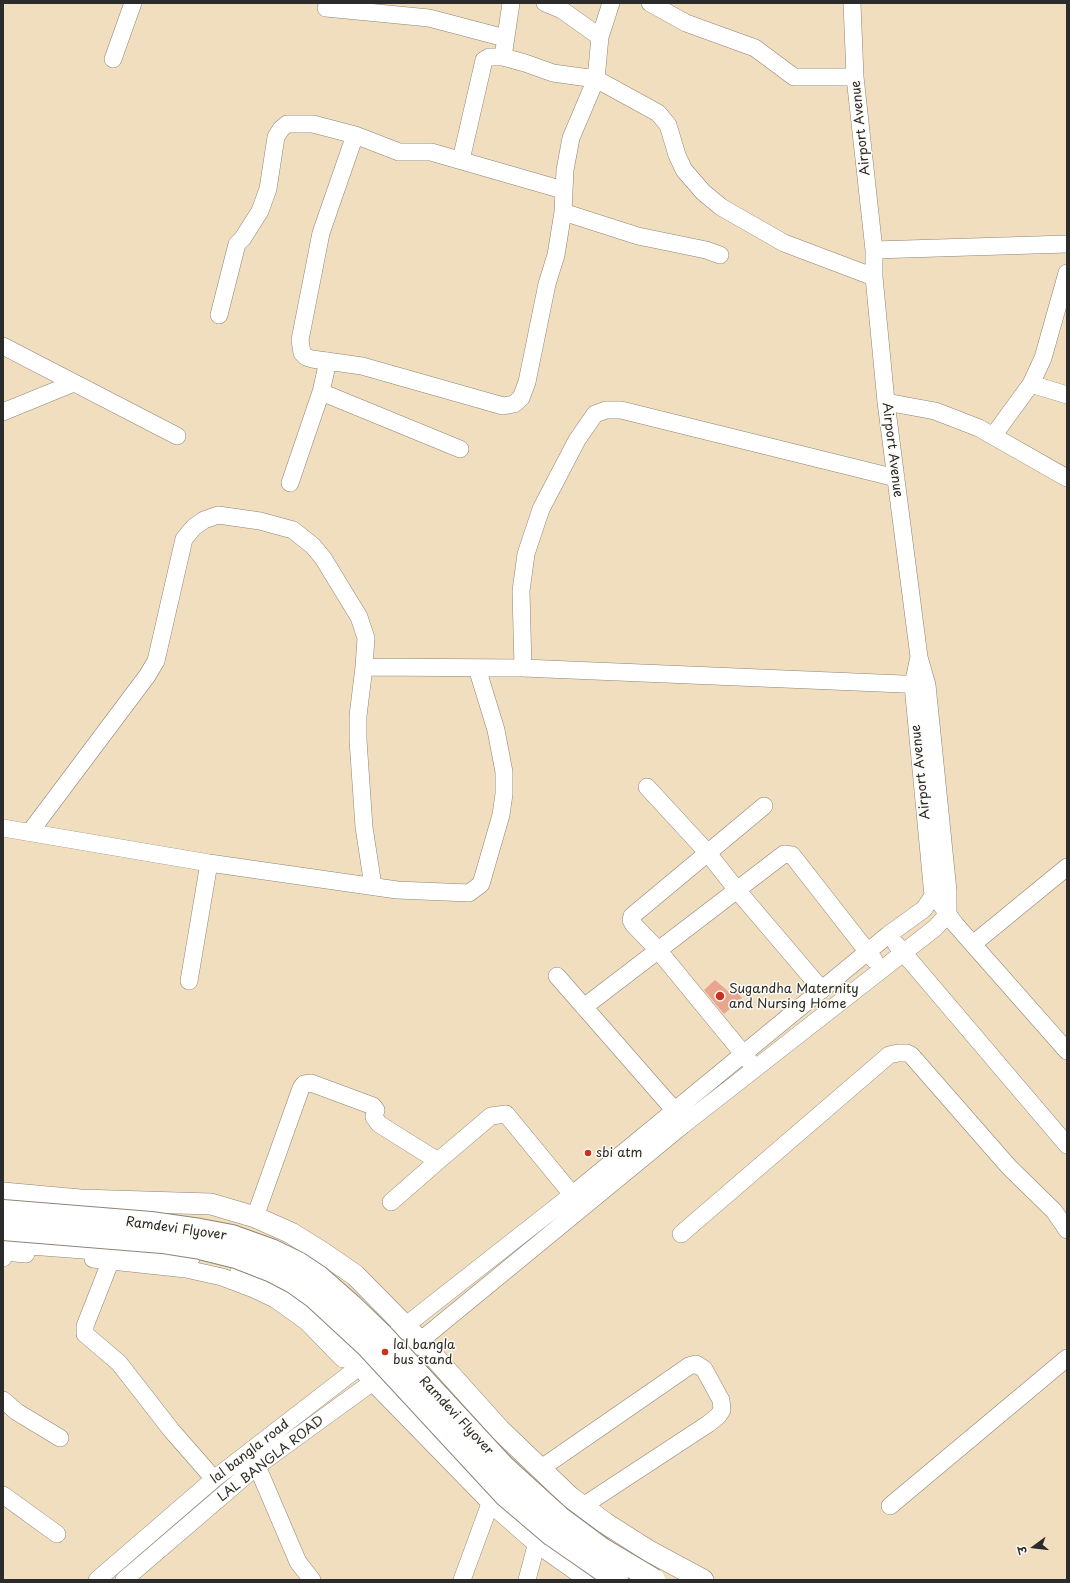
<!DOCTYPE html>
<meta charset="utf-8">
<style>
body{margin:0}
#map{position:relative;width:1070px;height:1583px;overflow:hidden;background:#f1debe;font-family:"Playpen Sans","Playpen Sans Deva",sans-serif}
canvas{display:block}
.frame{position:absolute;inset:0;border:4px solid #2b2b2b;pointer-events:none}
.north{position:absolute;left:1014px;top:1527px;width:40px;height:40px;-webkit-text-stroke:3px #fdfcf7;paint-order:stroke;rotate:255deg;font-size:11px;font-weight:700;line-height:16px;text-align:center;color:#2b2b2b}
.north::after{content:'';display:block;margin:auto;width:14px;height:18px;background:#2b2b2b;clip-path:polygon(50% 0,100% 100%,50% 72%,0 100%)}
</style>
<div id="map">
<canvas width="1070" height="1583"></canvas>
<div class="frame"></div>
<div class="north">उ</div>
</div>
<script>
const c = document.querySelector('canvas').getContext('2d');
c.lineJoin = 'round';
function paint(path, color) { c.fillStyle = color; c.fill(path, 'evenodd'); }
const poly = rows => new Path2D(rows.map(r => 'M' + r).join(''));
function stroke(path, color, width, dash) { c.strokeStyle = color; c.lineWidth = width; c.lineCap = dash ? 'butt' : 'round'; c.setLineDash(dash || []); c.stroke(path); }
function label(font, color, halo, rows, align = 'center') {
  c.font = font + ' "Playpen Sans",sans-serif'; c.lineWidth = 3; c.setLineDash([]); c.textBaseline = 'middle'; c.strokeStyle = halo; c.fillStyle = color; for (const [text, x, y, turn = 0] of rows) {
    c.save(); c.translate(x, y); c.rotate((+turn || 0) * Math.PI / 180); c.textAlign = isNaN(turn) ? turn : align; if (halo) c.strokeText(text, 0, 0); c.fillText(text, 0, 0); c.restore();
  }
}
const building = poly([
 [715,980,730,993,736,991,742,998,724,1014,704,990]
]);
const minor = poly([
 [545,3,562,10,600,37],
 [611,3,600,37,596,79,658,113,668,125,677,155,684,170,703,192,721,207,784,243,874,277],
 [650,3,686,23,755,48,794,77,855,77],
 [852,3,855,77,874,250,874,277,886,402,919,657,913,685,933,896],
 [326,8,429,18,505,38],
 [113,59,133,3],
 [355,135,321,233,300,340,302,353,306,357,312,359,362,366,503,406,514,404,521,398,527,382,547,284,556,255,563,212,565,170,571,138,596,79,553,73,525,63,503,57,511,3],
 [461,160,484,60,489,57,503,57],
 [563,212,638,236,706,250,720,255],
 [874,250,1067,244],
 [219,315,237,244,243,238,260,211,268,189,276,137,281,129,287,124,313,124,355,135,399,152,431,152,563,190],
 [3,346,177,436],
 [328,361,321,392,460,449],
 [1031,384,1067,395],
 [886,402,935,411,979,428,1067,478],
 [3,412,74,383],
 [993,436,1031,384,1043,358,1067,273],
 [290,483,321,392],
 [364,667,358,716,358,740,364,827,373,886],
 [523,668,521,591,526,554,541,509,577,440,595,414,606,410,621,410,896,478],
 [647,787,707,852,737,890,822,990],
 [3,828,209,863,397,890,469,893,481,884,501,815,504,794,504,772,496,730,477,668],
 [30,832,147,676,156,661,184,539,194,527,204,520,218,515,260,521,293,530,313,546,323,558,359,617,366,638,364,667,523,668,927,685],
 [942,906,955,924,1067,1051],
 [896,944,1067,1145],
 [973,944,1067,867],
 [557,976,683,1120],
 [189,981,209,863],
 [584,1007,784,854,792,855,874,960],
 [750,1062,658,950,633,924,631,920,632,916,764,806],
 [391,1202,438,1161],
 [255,1217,301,1088,304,1084,311,1083,373,1106,376,1110,374,1117,379,1124,438,1161,491,1116,506,1114,580,1204],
 [681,1234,889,1055,898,1053,907,1053,911,1055,1009,1167,1054,1211,1067,1230],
 [3,1258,4,1252,26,1254],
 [93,1259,186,1269,222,1277,254,1289,275,1299,307,1322,343,1359],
 [111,1260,85,1326,85,1334,119,1363,172,1431,214,1479],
 [3,1400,17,1412,60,1438],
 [257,1466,298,1562,312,1580],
 [540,1469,689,1366,696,1364,704,1369,721,1400,722,1410,718,1416,708,1424,583,1506],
 [3,1495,57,1534],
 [890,1506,1067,1358],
 [97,1580,214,1479,355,1370,405,1326,573,1194,888,935,924,909,933,896],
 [124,1580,257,1466,374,1381,420,1341,683,1125,935,928,948,914,948,891,927,685,919,657],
 [462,1580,491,1501],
 [527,1580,537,1542]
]);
const major = poly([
 [3,1193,80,1200,211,1204,255,1217,291,1233,323,1253,355,1275,420,1341,500,1430,570,1497,605,1523,649,1551,703,1580],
 [3,1242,190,1256],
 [241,1270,264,1279,298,1299,324,1323,374,1381,496,1506,537,1542,591,1580]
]);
const highwayBridge = poly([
 [3,1211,151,1223,200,1230,232,1236,271,1250,298,1263,319,1277,352,1306,383,1336,504,1467,559,1517,602,1549,654,1580],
 [3,1229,162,1242,200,1248,236,1257,272,1271,293,1282,314,1297,368,1347,505,1495,552,1535,617,1580]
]);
const markers = [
 [720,996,5,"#c8321e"],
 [588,1153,4,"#c8321e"],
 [385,1352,4,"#c8321e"]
];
const streetNames = [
 ["Airport Avenue",861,128,-96],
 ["Airport Avenue",892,450,83],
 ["Airport Avenue",921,772,-96],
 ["Ramdevi Flyover",176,1229,8],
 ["Ramdevi Flyover",456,1416,47],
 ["lal bangla road",250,1452,-38],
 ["LAL BANGLA ROAD",271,1459,-38]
];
const poiNames = [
 ["Sugandha Maternity",729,989],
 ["and Nursing Home",729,1004],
 ["sbi atm",596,1153],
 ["lal bangla",393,1345],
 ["bus stand",393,1360]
];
paint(building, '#e9a58d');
stroke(minor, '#8e8474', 18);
stroke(major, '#8e8474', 22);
stroke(minor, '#fff', 17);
stroke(major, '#fff', 21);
stroke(highwayBridge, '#8e8474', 24, []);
stroke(highwayBridge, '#fff', 22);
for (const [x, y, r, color] of markers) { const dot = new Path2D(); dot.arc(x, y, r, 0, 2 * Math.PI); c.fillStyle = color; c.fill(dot); stroke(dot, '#fdfcf7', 1.5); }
label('13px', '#2b2b2b', '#fdfcf7', streetNames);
label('13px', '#2b2b2b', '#fdfcf7', poiNames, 'left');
</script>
